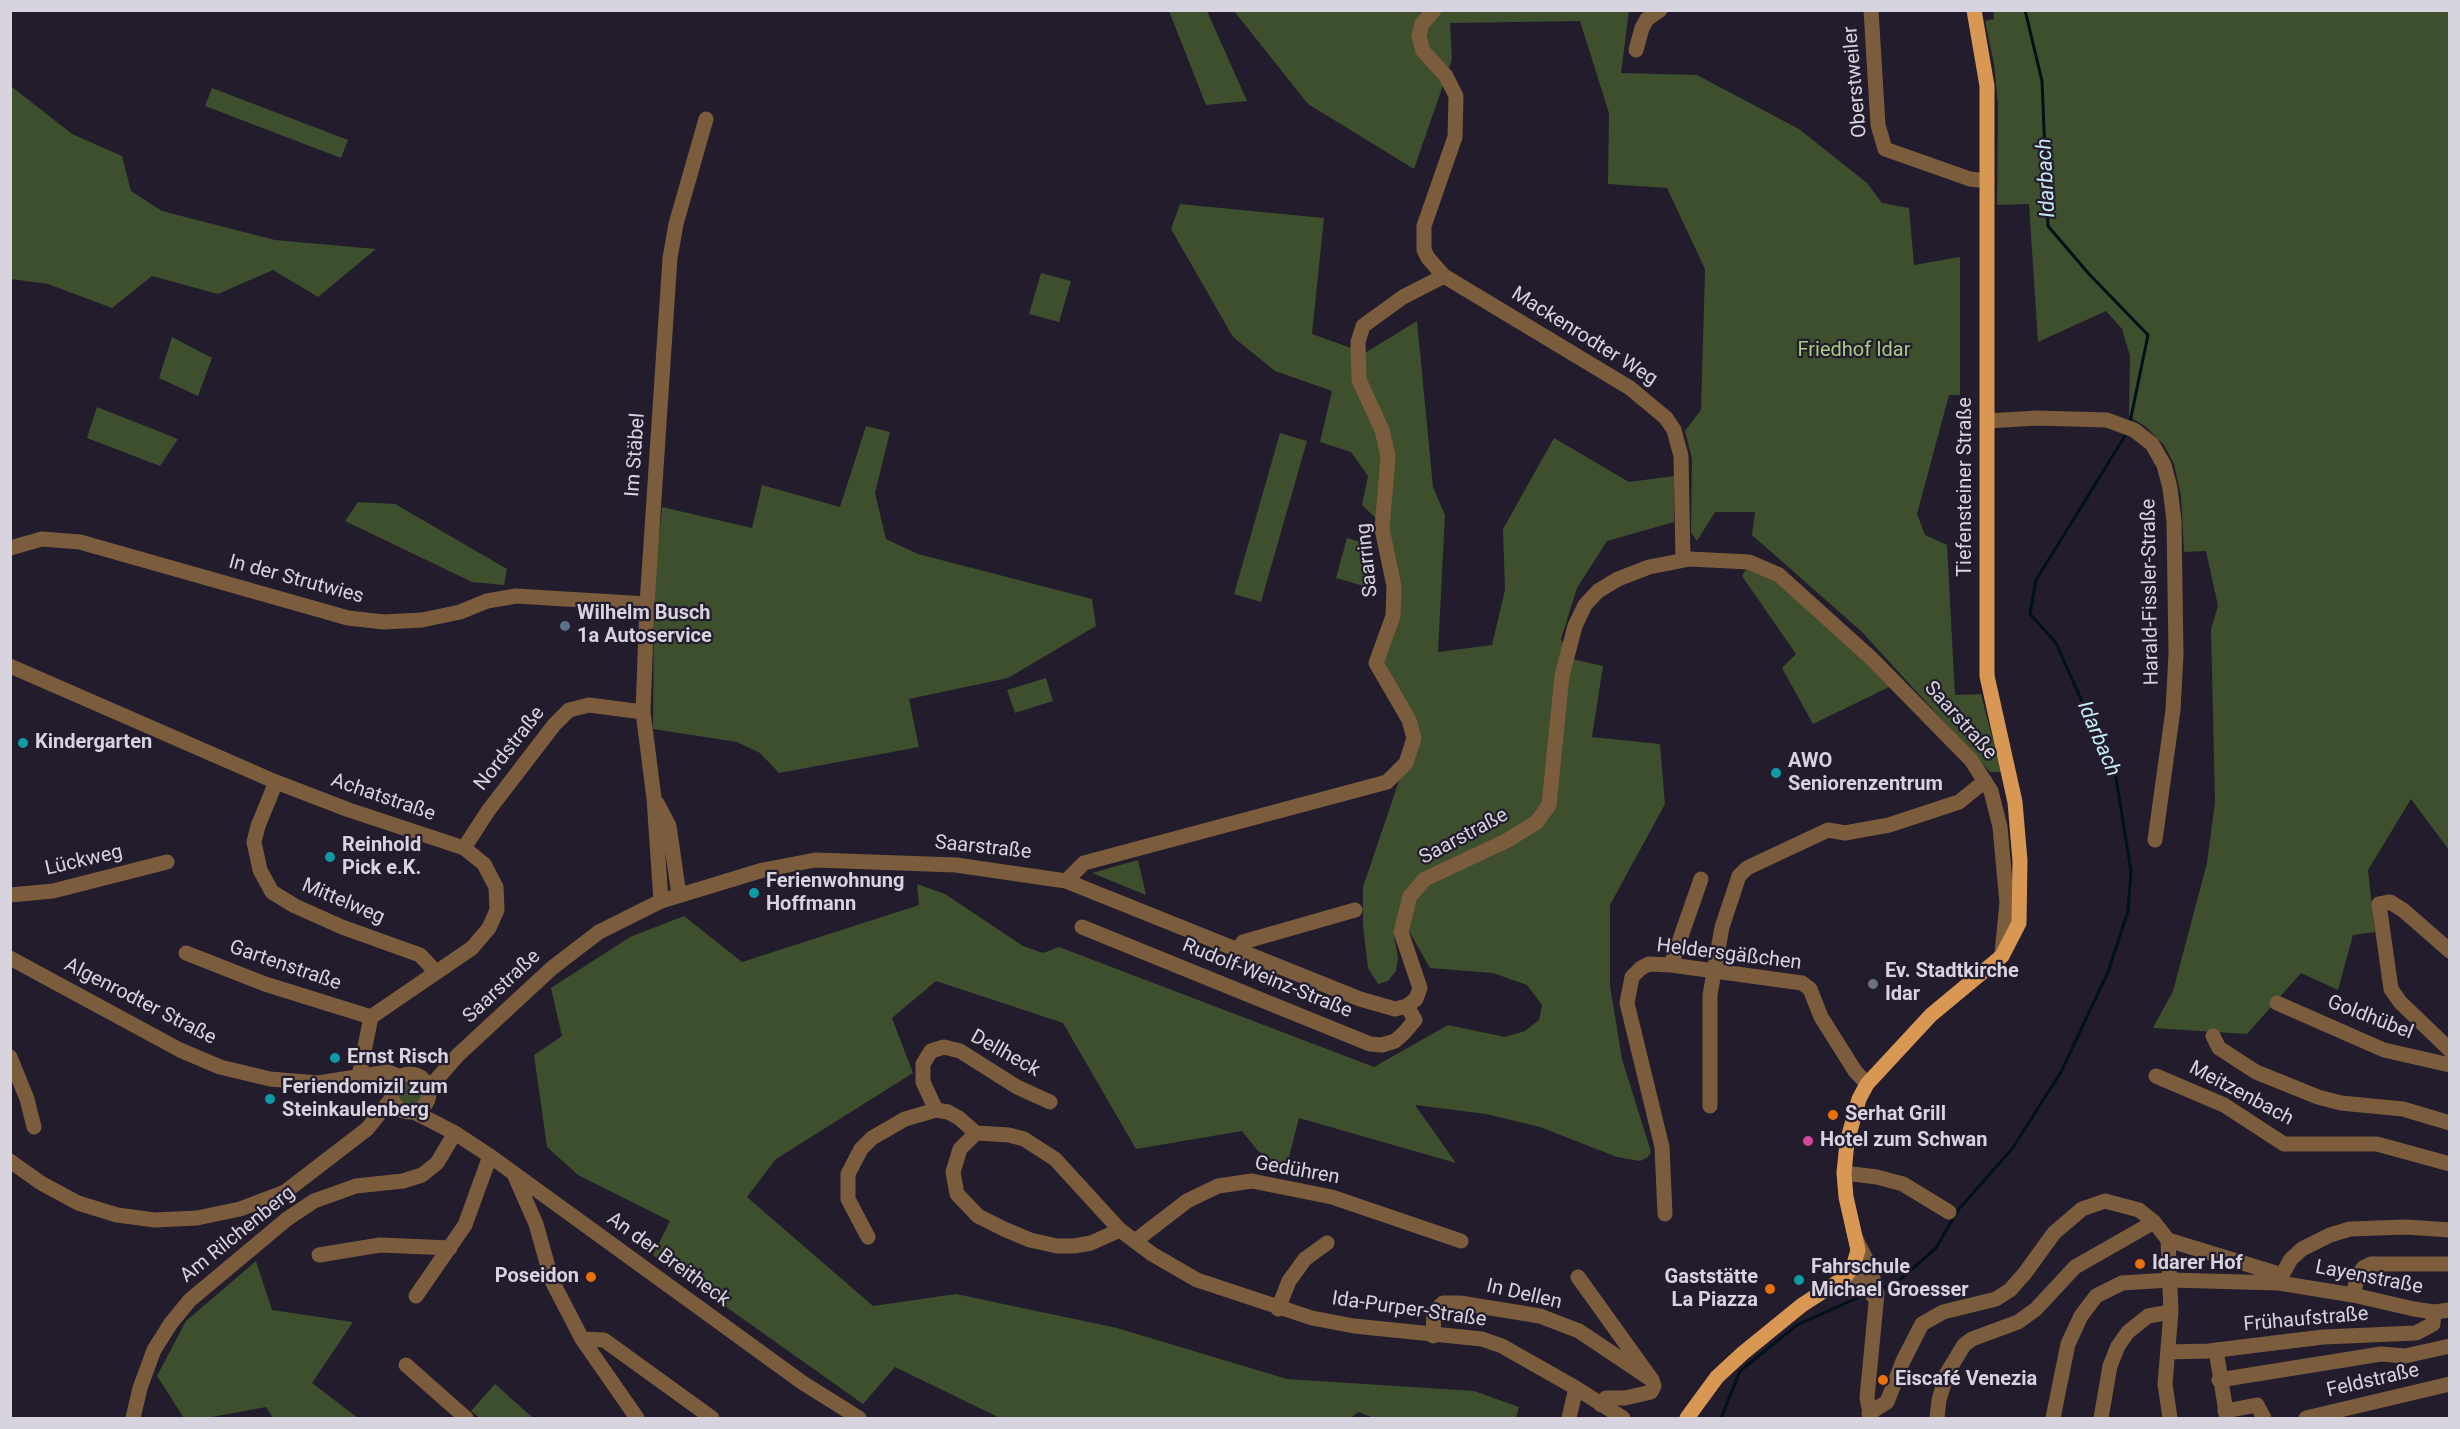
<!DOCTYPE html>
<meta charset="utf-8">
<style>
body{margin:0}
#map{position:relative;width:2460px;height:1429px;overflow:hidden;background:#231c2d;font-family:Roboto,sans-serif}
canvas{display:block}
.frame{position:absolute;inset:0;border:12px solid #d8d4df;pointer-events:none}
</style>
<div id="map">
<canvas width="2460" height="1429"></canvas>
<div class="frame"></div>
</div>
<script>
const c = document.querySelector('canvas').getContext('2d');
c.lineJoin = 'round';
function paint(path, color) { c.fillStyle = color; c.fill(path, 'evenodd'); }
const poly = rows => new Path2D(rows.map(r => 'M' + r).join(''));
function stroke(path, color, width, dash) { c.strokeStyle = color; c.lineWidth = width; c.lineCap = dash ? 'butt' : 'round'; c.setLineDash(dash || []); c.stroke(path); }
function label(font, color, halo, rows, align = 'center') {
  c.font = font + ' Roboto,sans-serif'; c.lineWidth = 4.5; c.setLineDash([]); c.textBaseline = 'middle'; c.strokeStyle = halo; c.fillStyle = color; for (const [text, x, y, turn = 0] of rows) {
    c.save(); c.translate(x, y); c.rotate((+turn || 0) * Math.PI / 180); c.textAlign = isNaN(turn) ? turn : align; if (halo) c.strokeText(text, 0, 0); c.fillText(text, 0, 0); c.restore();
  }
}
const green = poly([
 [1993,10,2449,11,2449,850,2411,799,2368,870,2375,932,2353,935,2338,990,2301,973,2247,1034,2153,1028,2173,991,2207,863,2215,802,2211,629,2218,606,2206,551,2184,552,2181,496,2174,464,2164,445,2146,427,2129,416,2130,356,2122,329,2106,311,2038,342,2029,204,1997,205,1998,104,1994,64,1985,21,1994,19],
 [1169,11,1207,11,1247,101,1206,105],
 [1234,11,1629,11,1621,73,1697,75,1799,129,1867,183,1882,203,1909,208,1914,265,1960,257,1960,395,1949,395,1917,514,1925,535,1947,545,1955,695,1981,694,2001,772,1990,772,1862,632,1752,535,1755,512,1715,512,1697,541,1691,532,1692,459,1685,431,1701,410,1705,269,1667,188,1608,184,1609,113,1580,21,1450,23,1452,59,1414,169,1308,104],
 [11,86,72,134,122,156,131,191,162,211,275,240,376,249,318,297,273,270,218,294,152,276,112,308,48,284,11,279],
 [212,88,348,140,341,158,205,106],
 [1180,204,1324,218,1312,334,1365,353,1417,321,1433,487,1445,515,1438,652,1492,645,1505,590,1503,529,1554,438,1629,482,1674,476,1674,522,1607,541,1577,588,1561,639,1572,659,1603,666,1592,737,1660,744,1665,804,1610,905,1610,986,1622,1059,1651,1152,1648,1157,1640,1161,1617,1157,1540,1127,1486,1114,1415,1105,1456,1163,1299,1118,1286,1169,1258,1151,1242,1131,1136,1149,1063,1023,936,981,892,1018,913,1073,776,1159,747,1197,873,1306,956,1294,1117,1328,1287,1379,1474,1391,1519,1407,1516,1418,1374,1418,1358,1412,1351,1418,1000,1418,895,1367,863,1404,653,1255,670,1221,578,1175,547,1147,534,1055,562,1036,551,988,630,937,684,916,742,962,919,905,917,884,945,894,1023,946,1043,953,1059,947,1374,1067,1448,1025,1505,1037,1525,1031,1539,1020,1542,1005,1527,985,1493,973,1430,968,1410,933,1398,924,1394,936,1398,958,1396,971,1388,981,1378,984,1368,968,1363,926,1363,887,1405,763,1418,744,1384,671,1384,650,1397,617,1387,529,1362,505,1368,476,1351,452,1320,442,1332,391,1275,371,1233,337,1171,229],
 [1041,273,1071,281,1059,322,1029,314],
 [172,337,212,358,198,396,159,378],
 [97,407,178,439,160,466,87,438],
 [866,426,890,432,875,493,886,539,918,554,1092,599,1096,626,1008,678,909,699,919,747,779,773,760,753,737,742,653,729,654,590,662,507,752,528,762,485,840,507],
 [1280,433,1307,441,1261,602,1234,594],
 [358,502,395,504,507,569,504,585,472,582,345,521],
 [1347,538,1361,542,1374,589,1336,578],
 [1747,567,1765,572,1844,636,1889,687,1813,724,1782,668,1796,654,1742,576],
 [1046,678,1053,701,1015,713,1007,690],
 [1138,860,1146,895,1092,873],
 '398 1093a12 12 0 1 1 24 0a12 12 0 1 1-24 0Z',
 [256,1261,272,1310,353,1322,312,1383,358,1418,273,1418,266,1407,206,1418,184,1418,157,1376,186,1321],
 [495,1384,533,1418,480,1418,471,1411]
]);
const stream = poly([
 [2025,10,2042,81,2048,226,2089,274,2148,335,2130,422],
 [1881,1289,1895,1284,1936,1248,1958,1210,2012,1149,2061,1072,2108,972,2128,911,2131,871,2116,778,2056,643,2030,614,2036,580,2128,431],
 [1721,1418,1740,1371,1797,1325,1866,1294]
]);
const minor = poly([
 [1434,10,1422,24,1419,36,1423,51,1446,76,1456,96,1455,137,1424,226,1424,250,1428,258,1444,276,1630,388,1666,418,1674,430,1681,456,1683,560],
 [1871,10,1878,125,1885,149,1970,179,1987,181],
 [1636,50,1642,28,1647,19,1660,10],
 [1987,421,2037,418,2107,420,2134,430,2152,444,2164,465,2170,488,2174,521,2176,654,2173,710,2155,840],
 [10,548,42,539,80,542,348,618,384,622,422,620,460,612,487,601,516,596,647,604],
 [10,666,276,782,349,810,464,848,484,864,496,887,497,910,489,928,472,948,371,1017,359,1076],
 [276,782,258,826,254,842,260,870,272,892,295,906,342,927,420,955,436,972],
 [657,803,669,826,679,895],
 [464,848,488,811,554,725,569,710,589,705,643,712],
 [1066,881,1084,863,1387,782,1406,763,1414,738,1409,720,1376,663,1393,616,1394,586,1382,529,1388,456,1382,430,1359,380,1358,342,1363,326,1403,297,1444,276],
 [10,895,53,891,167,862],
 [661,901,654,798,643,712,647,604,670,258,676,224,706,119],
 [1082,927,1370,1044,1382,1045,1395,1041,1404,1033,1415,1020,1407,1006],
 [1238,949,1243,942,1355,910],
 [2450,951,2403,910,2390,902,2379,904,2391,989,2400,1002,2450,1050],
 [186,953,265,984,371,1017],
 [10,958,180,1050,220,1067,270,1079,318,1083,388,1072,400,1077],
 [1671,965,1701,879],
 [2277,1003,2384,1050,2450,1065],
 [2213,1036,2219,1048,2256,1072,2318,1097,2341,1103,2403,1109,2450,1123],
 [10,1057,27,1099,34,1127],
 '391 1093a19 19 0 1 1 38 0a19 19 0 1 1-38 0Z',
 [2156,1076,2224,1105,2284,1144,2377,1144,2450,1164],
 [429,1088,458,1055,552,968,599,932,661,901,763,870,815,860,956,865,1066,881,1360,999,1395,1009,1407,1006,1416,999,1420,988,1401,932,1410,896,1425,879,1506,841,1537,822,1549,805,1562,676,1575,626,1585,605,1598,591,1618,579,1649,567,1690,559,1749,562,1779,575,1871,658,1971,760,1991,791,2000,827,2007,903,2002,953],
 [1710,1106,1710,995,1722,927,1739,876,1747,868,1828,830,1845,833,1889,825,1959,802,1985,781],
 [936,1110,923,1082,923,1064,931,1051,944,1047,960,1051,1017,1087,1050,1102],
 [414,1112,455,1133,490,1156,803,1383,859,1418],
 [10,1161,41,1183,78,1203,117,1215,155,1220,197,1218,240,1209,285,1192,367,1129,392,1098],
 [1844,1173,1877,1177,1903,1184,1949,1212],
 [514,1174,536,1224,552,1281,582,1339,637,1418],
 [1665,1214,1662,1147,1627,1003,1632,977,1641,968,1649,964,1671,965,1802,983,1810,989,1821,1017,1855,1071,1867,1084],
 [1120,1230,1091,1243,1074,1246,1057,1246,1030,1240,1004,1229,978,1216,957,1194,953,1172,960,1149,976,1133,1009,1135,1024,1139,1055,1159,1120,1230,1152,1254,1197,1280,1312,1318,1354,1326,1482,1339,1502,1346,1576,1388,1623,1418],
 [868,1237,848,1199,848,1174,861,1149,872,1138,905,1119,936,1110,948,1112,959,1118,976,1133],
 [1856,1239,1870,1267,1877,1293,1867,1398,1871,1418],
 [2168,1240,2171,1312,2165,1384,2170,1418],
 [1135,1241,1187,1201,1218,1186,1252,1181,1332,1197,1461,1241],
 [319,1255,380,1245,450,1248],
 [2282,1275,2291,1259,2302,1249,2330,1235,2350,1229,2406,1227,2450,1230],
 [1578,1277,1652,1380,1654,1386,1651,1392,1625,1398,1606,1398,1601,1405],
 [1844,1278,1861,1280,1874,1297],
 [2353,1295,2358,1275,2363,1268,2371,1264,2450,1264],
 [416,1296,465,1225,490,1156],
 [1278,1309,1289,1281,1305,1259,1327,1243],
 [1433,1336,1434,1312,1443,1303,1460,1303,1540,1316,1579,1331,1652,1380],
 [582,1339,604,1340,712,1418],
 [2216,1350,2227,1418],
 [2168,1352,2209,1351,2323,1337,2416,1333,2433,1324,2434,1312],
 [406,1365,466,1418],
 [2219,1380,2381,1354,2405,1356,2450,1346],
 [2225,1411,2257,1405,2264,1418],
 [1869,1413,1887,1402,1903,1361,1922,1324,1943,1312,1996,1299,2010,1290,2025,1273,2054,1233,2082,1209,2105,1201,2139,1210,2154,1222,2168,1240,2282,1275,2279,1283],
 [133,1418,140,1388,154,1350,171,1323,190,1300,287,1219,314,1201,356,1186,403,1181,422,1175,437,1163,455,1133],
 [1569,1418,1576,1388],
 [1937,1418,1939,1400,1947,1373,1964,1345,1972,1339,2018,1322,2036,1309,2075,1267,2154,1222],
 [2053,1418,2068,1344,2081,1316,2096,1296,2122,1283,2170,1280,2279,1283,2353,1295,2414,1309,2434,1312,2450,1310],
 [2101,1418,2110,1366,2118,1346,2128,1332,2148,1316,2171,1312],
 [2306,1418,2450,1384]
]);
const major = poly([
 [1687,1418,1717,1377,1743,1353,1802,1305,1844,1278,1853,1267,1858,1250,1846,1197,1844,1173,1847,1142,1859,1099,1867,1084,1931,1015,2002,956,2019,923,2020,861,2015,802,1987,676,1987,86,1974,10]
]);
const markers = [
 [565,626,6,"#5c6f8a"],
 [23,743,6,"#0f9aa8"],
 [1776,773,6,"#0f9aa8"],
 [330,857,6,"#0f9aa8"],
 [754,893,6,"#0f9aa8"],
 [1873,984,6,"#6b7280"],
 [335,1058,6,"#0f9aa8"],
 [270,1099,6,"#0f9aa8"],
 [1833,1115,6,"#e8710a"],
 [1808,1141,6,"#d1479c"],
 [2140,1264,6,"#e8710a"],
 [591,1277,6,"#e8710a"],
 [1799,1280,6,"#0f9aa8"],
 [1770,1289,6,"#e8710a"],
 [1883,1380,6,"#e8710a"]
];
const streetNames = [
 ["Oberstweiler",1856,82,-95],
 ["Mackenrodter Weg",1584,337,32],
 ["Im Stäbel",636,455,-86],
 ["Tiefensteiner Straße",1966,487,-90],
 ["Saarring",1368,560,-96],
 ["In der Strutwies",296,580,15],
 ["Harald-Fissler-Straße",2151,592,-91],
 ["Saarstraße",1960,721,48],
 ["Nordstraße",510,749,-52],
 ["Achatstraße",383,798,19],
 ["Saarstraße",1464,837,-28],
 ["Saarstraße",983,848,6],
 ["Lückweg",84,861,-13],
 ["Mittelweg",343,902,23],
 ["Heldersgäßchen",1729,955,7],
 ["Gartenstraße",285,966,19],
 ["Rudolf-Weinz-Straße",1267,979,22],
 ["Saarstraße",502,987,-43],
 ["Algenrodter Straße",140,1002,27],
 ["Goldhübel",2370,1018,21],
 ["Dellheck",1005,1054,29],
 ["Meitzenbach",2241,1094,28],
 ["Gedühren",1297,1171,10],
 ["Am Rilchenberg",238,1235,-39],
 ["An der Breitheck",668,1260,36],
 ["Layenstraße",2369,1278,11],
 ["In Dellen",1524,1295,13],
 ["Ida-Purper-Straße",1409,1310,8],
 ["Frühaufstraße",2306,1320,-5],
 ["Feldstraße",2373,1381,-13]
];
const parkNames = [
 ["Friedhof Idar",1854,351]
];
const poiNames = [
 ["Wilhelm Busch",577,614],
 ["1a Autoservice",577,637],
 ["Kindergarten",35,743],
 ["AWO",1788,762],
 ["Seniorenzentrum",1788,785],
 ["Reinhold",342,846],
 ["Pick e.K.",342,869],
 ["Ferienwohnung",766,882],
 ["Hoffmann",766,905],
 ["Ev. Stadtkirche",1885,972],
 ["Idar",1885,995],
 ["Ernst Risch",347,1058],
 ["Feriendomizil zum",282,1088],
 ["Steinkaulenberg",282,1111],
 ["Serhat Grill",1845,1115],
 ["Hotel zum Schwan",1820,1141],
 ["Idarer Hof",2152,1264],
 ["Fahrschule",1811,1268],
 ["Michael Groesser",1811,1291],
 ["Poseidon",579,1277,"right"],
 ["Gaststätte",1758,1278,"right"],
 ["La Piazza",1758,1301,"right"],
 ["Eiscafé Venezia",1895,1380]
];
const waterNames = [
 ["Idarbach",2047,178,-93],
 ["Idarbach",2098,739,67]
];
paint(green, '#3d4f2c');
stroke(stream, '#001218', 3);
stroke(minor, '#7b5c3d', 15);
stroke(major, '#d89854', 15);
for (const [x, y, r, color] of markers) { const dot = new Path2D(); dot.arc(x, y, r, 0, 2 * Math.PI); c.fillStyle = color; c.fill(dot); stroke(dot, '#231c2d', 2); }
label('20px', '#d8d4df', '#231c2d', streetNames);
label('20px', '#a8cc84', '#231c2d', parkNames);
label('bold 20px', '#d8d4df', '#231c2d', poiNames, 'left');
label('italic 21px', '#c6ebf7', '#231c2d', waterNames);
</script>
